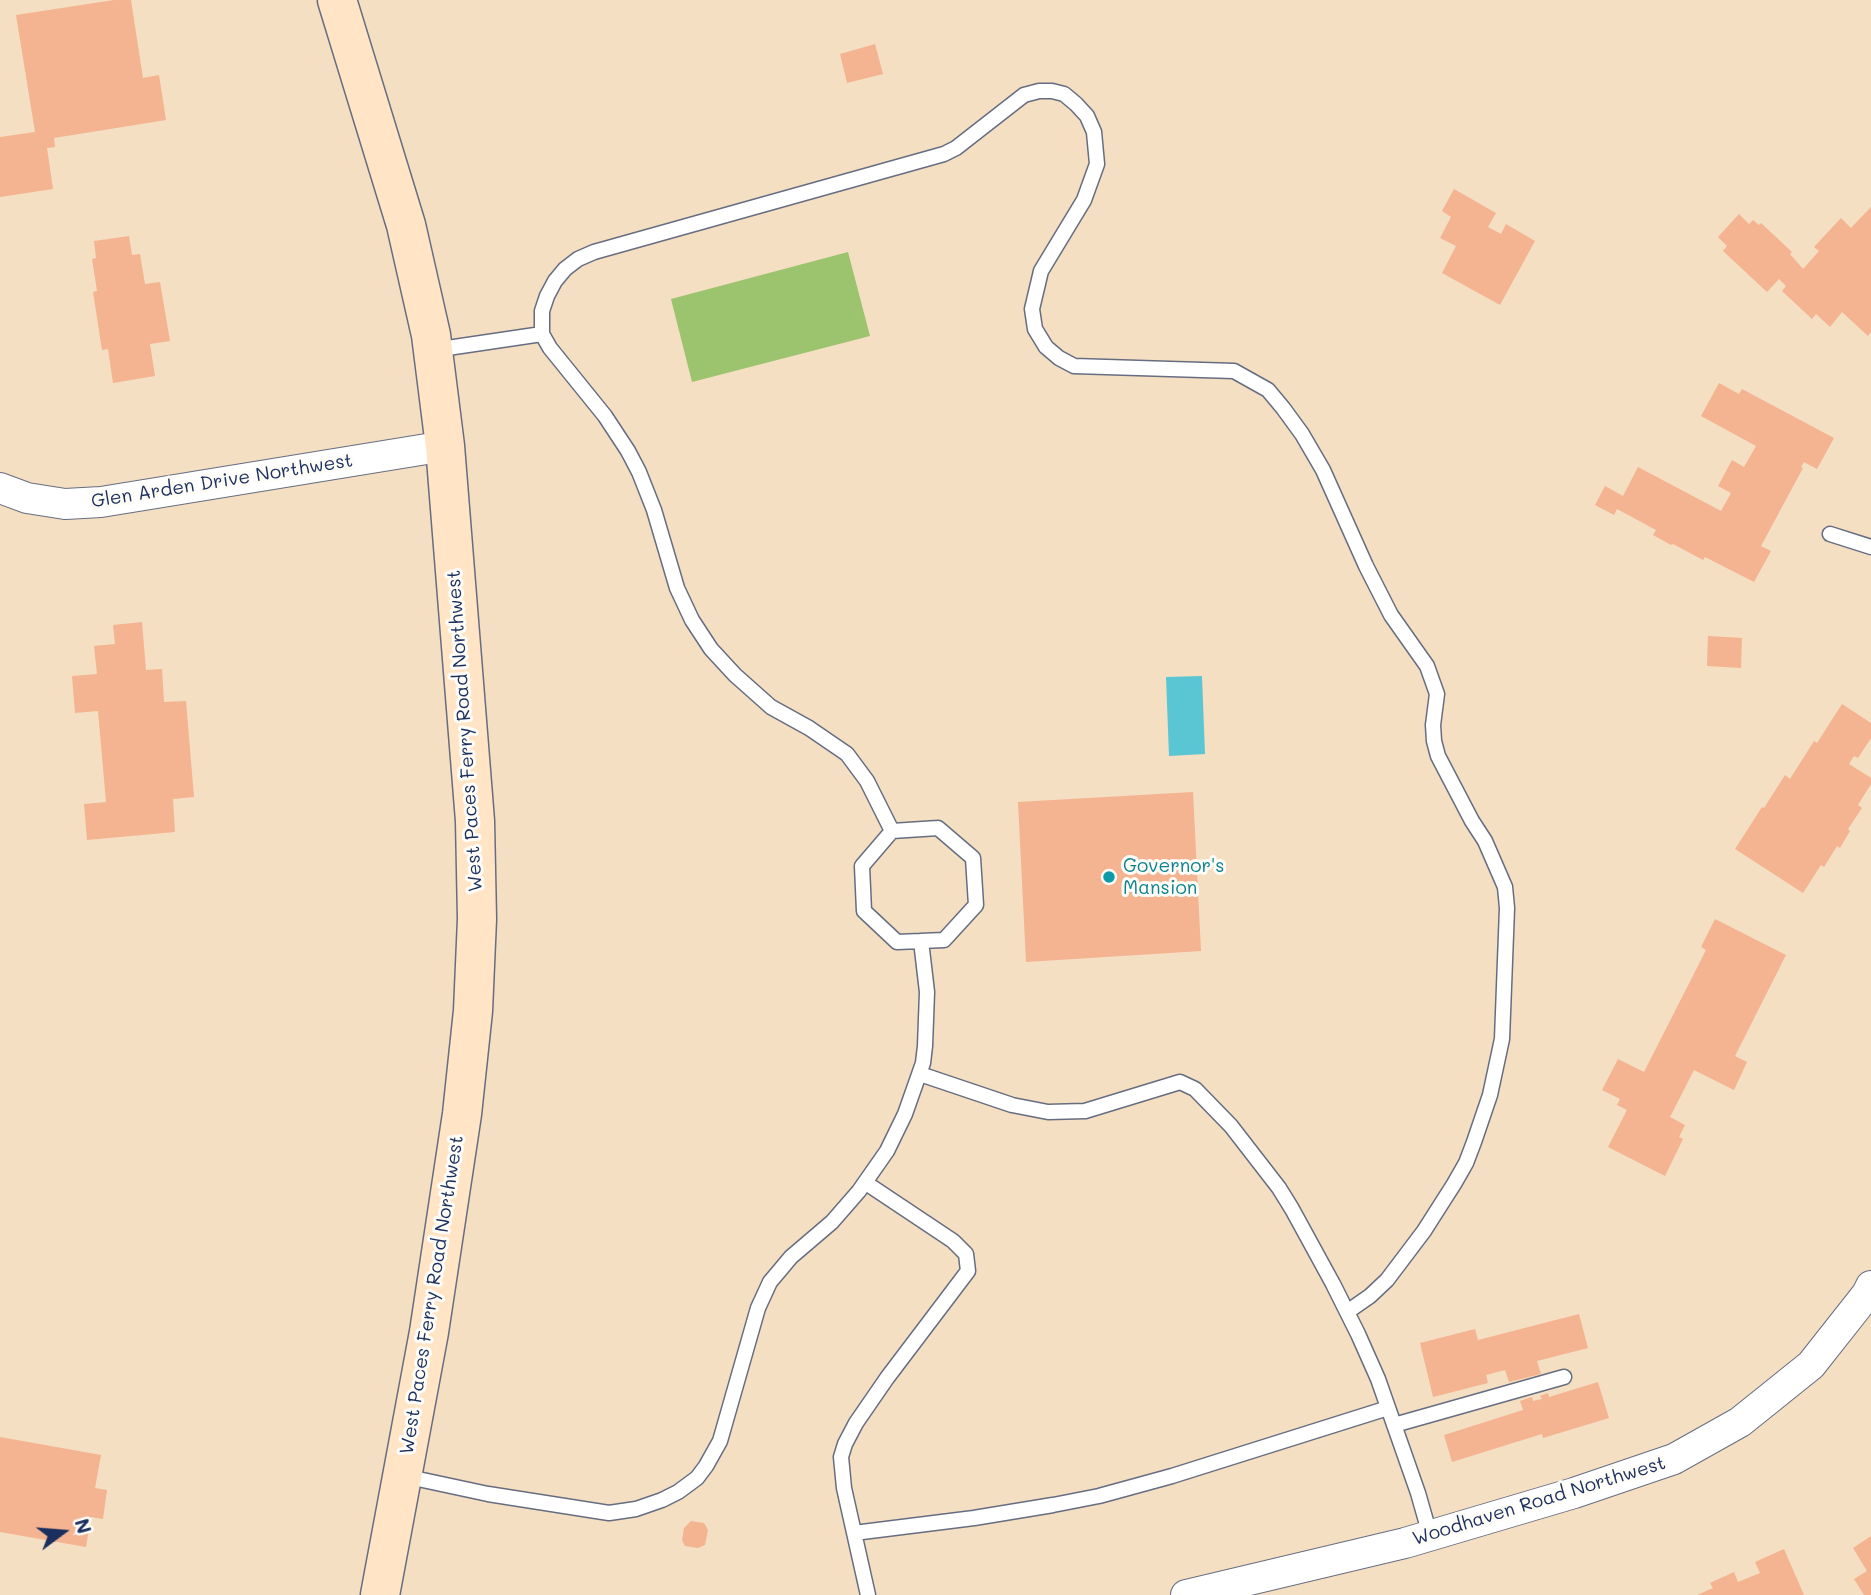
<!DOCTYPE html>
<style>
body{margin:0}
#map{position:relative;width:1871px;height:1595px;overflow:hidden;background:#f4dfc2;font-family:Mali,sans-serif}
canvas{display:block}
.north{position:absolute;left:28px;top:1497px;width:70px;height:70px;-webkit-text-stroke:5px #fdfcf7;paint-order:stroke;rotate:74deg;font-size:19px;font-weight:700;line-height:28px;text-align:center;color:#1b2f5e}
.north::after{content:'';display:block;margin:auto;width:24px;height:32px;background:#1b2f5e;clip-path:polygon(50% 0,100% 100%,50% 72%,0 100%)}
</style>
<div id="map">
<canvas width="1871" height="1595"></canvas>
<div class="north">N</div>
</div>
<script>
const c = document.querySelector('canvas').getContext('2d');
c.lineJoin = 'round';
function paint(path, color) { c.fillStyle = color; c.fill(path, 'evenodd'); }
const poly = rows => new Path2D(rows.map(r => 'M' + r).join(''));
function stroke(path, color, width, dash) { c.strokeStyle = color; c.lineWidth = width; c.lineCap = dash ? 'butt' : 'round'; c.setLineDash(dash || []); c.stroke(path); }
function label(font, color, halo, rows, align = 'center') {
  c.font = font + ' Mali,sans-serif'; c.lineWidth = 6; c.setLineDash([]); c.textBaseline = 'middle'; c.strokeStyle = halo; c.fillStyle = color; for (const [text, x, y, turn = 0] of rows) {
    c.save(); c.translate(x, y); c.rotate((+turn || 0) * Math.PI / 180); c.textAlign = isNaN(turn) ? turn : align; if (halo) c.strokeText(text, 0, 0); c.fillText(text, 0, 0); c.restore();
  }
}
const green = poly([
 [848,252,870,336,692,382,671,299]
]);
const water = poly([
 [1202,676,1205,754,1169,756,1166,677]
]);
const building = poly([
 [114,0,131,0,143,78,159,75,166,120,54,138,55,147,47,148,53,189,0,197,0,137,35,132,16,15],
 [875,44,883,74,847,83,840,54],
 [1454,189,1496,213,1488,227,1501,234,1506,224,1535,241,1500,305,1442,273,1456,246,1440,238,1451,217,1442,211],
 [1871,207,1871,332,1868,336,1842,312,1830,327,1816,314,1812,319,1782,291,1786,286,1779,279,1767,292,1723,251,1727,246,1718,237,1739,214,1749,224,1753,220,1759,225,1761,223,1792,252,1790,254,1803,269,1819,251,1814,247,1841,218,1851,228],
 [129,236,132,255,140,254,145,284,160,282,170,341,150,344,155,376,113,383,108,349,102,350,93,292,97,291,92,259,96,258,94,241],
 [1719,383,1739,394,1742,389,1834,438,1817,469,1804,462,1801,467,1803,468,1761,546,1771,551,1754,582,1705,557,1703,560,1673,544,1671,545,1653,535,1656,530,1617,509,1614,515,1595,505,1605,486,1623,496,1638,467,1721,511,1731,493,1718,486,1732,460,1744,467,1756,446,1701,416],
 [142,622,146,670,162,669,164,702,186,701,194,797,173,799,175,832,87,840,84,804,106,802,98,711,75,713,72,676,97,674,94,646,115,644,113,625],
 [1708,636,1742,638,1741,668,1707,666],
 [1842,704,1871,723,1871,738,1858,758,1854,756,1849,764,1871,778,1871,784,1858,805,1862,808,1848,829,1850,831,1840,848,1837,846,1824,867,1821,865,1803,893,1735,849,1762,807,1764,808,1785,775,1790,779,1814,741,1817,743],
 [1193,792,1201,951,1026,962,1018,802],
 [1715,919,1786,955,1735,1056,1747,1062,1734,1090,1694,1070,1670,1117,1685,1125,1679,1137,1683,1139,1665,1176,1608,1147,1627,1110,1617,1105,1620,1099,1602,1090,1618,1059,1644,1072,1706,950,1701,947],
 [1579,1314,1588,1348,1537,1361,1541,1374,1509,1382,1505,1370,1486,1375,1488,1383,1433,1397,1420,1343,1475,1329,1478,1340],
 [1598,1382,1609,1418,1543,1438,1542,1434,1452,1462,1444,1435,1523,1410,1520,1401,1532,1397,1533,1401,1542,1399,1540,1396,1548,1393,1549,1397],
 [0,1437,101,1455,95,1488,107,1490,103,1519,91,1517,86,1547,0,1532],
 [691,1521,704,1523,708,1530,705,1545,698,1548,685,1546,682,1540,684,1528],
 [1871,1536,1871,1595,1864,1595,1854,1579,1867,1571,1853,1548],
 [1784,1549,1804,1595,1697,1595,1713,1588,1710,1583,1734,1572,1738,1582,1760,1573,1755,1562]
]);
const lane = poly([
 [542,334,542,311,547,296,555,281,565,269,578,259,594,252,944,154,956,148,1024,95,1039,91,1052,91,1064,94,1076,104,1087,116,1094,132,1097,164,1084,200,1041,271,1032,309,1035,329,1046,347,1059,358,1074,366,1234,371,1268,390,1283,408,1302,434,1323,470,1366,566,1391,615,1427,666,1437,694,1433,725,1434,741,1438,756,1472,821,1485,841,1505,887,1507,908,1502,1039,1490,1095,1474,1142,1466,1163,1454,1184,1424,1231,1387,1280,1370,1296,1347,1312],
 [434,350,542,334,550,348,605,416,628,451,639,472,654,510,677,588,692,620,711,649,735,675,771,707,809,728,847,754,867,781,892,831],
 [1830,534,1871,547],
 [938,828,973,858,976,905,944,940,897,942,864,911,862,866,892,831,938,828],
 [920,1074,1012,1105,1048,1112,1085,1111,1180,1082,1195,1089,1231,1126,1279,1188,1292,1209,1333,1284,1358,1334,1378,1379,1418,1493,1430,1535],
 [866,1183,953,1241,966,1254,968,1271,887,1378,856,1423,845,1444,841,1457,844,1488,868,1595],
 [1394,1425,1564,1377],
 [404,1476,488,1494,609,1513,636,1509,662,1500,678,1492,697,1478,706,1466,720,1441,758,1308,770,1282,791,1257,832,1222,859,1191,887,1151,905,1114,923,1063,925,1046,927,992,921,941],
 [854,1533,974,1518,1053,1505,1099,1496,1172,1476,1388,1408]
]);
const street = poly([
 [0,488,27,498,65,504,101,502,445,446],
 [1186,1595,1405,1543,1574,1493,1674,1459,1740,1422,1811,1365,1867,1294,1871,1286]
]);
const secondary = poly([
 [337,0,406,225,431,335,445,446,475,821,477,919,473,1011,462,1114,429,1332,380,1595]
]);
const markers = [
 [1109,877,7,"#0f9aa8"]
];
const streetNames = [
 ["Glen Arden Drive Northwest",222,481,-9],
 ["West Paces Ferry Road Northwest",465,731,-94],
 ["West Paces Ferry Road Northwest",432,1295,-81],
 ["Woodhaven Road Northwest",1539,1501,-17]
];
const cultureNames = [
 ["Governor's",1123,866],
 ["Mansion",1123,888]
];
paint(green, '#9cc36e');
paint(water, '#5ac6d3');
paint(building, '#f4b391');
stroke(lane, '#676d81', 17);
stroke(street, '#676d81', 32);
stroke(secondary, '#676d81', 41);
stroke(lane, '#fff', 14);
stroke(street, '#fff', 30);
stroke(secondary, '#ffe4c6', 38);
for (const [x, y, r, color] of markers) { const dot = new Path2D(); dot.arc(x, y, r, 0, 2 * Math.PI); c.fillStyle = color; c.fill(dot); stroke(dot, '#fdfcf7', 2.5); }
label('19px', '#1b2f5e', '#fdfcf7', streetNames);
label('19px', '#0d838f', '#fdfcf7', cultureNames, 'left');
</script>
